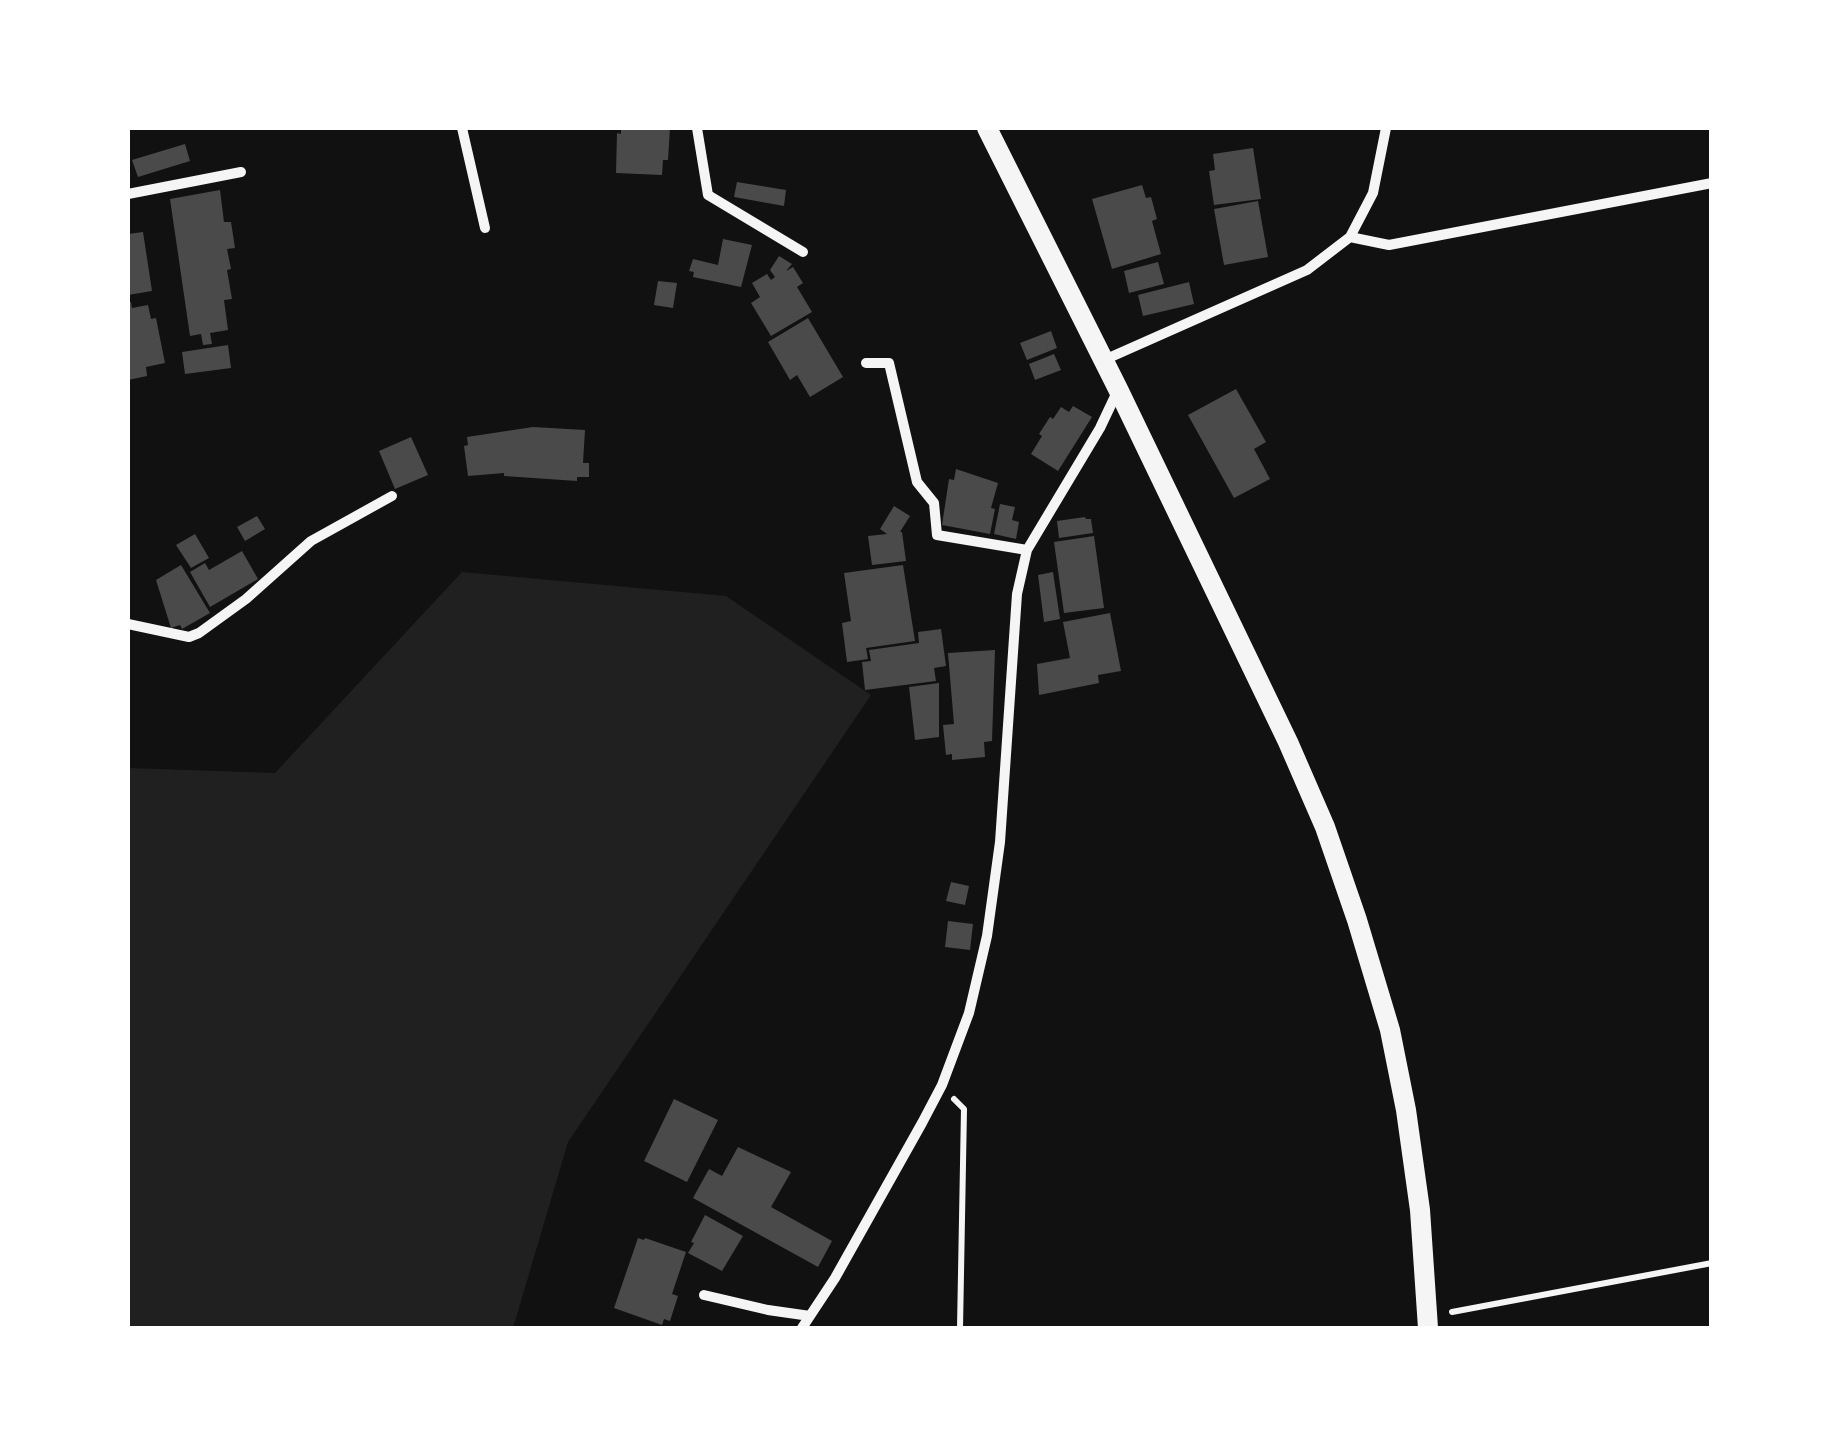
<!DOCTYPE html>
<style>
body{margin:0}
#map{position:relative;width:1839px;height:1456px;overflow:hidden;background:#111;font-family:Overpass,sans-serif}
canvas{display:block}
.frame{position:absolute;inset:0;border:130px solid #fff;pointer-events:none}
</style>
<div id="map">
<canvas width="1839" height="1456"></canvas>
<div class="frame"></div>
</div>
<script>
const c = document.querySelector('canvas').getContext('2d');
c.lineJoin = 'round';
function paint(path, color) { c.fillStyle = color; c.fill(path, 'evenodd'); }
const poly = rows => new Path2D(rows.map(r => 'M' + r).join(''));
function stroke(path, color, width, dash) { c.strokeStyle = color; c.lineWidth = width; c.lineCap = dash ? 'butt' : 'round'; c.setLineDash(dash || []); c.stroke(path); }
const green = poly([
 [462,572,726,596,871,695,568,1142,513,1328,128,1328,128,768,275,773]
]);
const building = poly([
 [621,128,670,128,668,160,663,160,662,175,616,173,617,133,621,134],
 [185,144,190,161,138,177,132,160],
 [1253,148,1261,199,1214,205,1209,171,1215,170,1213,154],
 [737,182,786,190,784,206,734,197],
 [1142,185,1146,198,1151,197,1157,219,1152,221,1161,254,1112,269,1092,199],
 [220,190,224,222,231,222,235,248,227,249,231,269,227,270,232,299,224,300,228,330,210,333,212,344,203,345,201,334,190,336,170,199],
 [1258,201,1268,257,1224,265,1214,209],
 [143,232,152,291,128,295,128,234],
 [723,239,752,245,741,287,693,277,694,272,689,271,693,259,718,265],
 [779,256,792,264,786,271,793,267,803,283,797,287,812,312,771,336,751,303,760,297,752,283,767,274,771,280,775,277,770,270],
 [1158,262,1164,284,1129,293,1124,271],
 [658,281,677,283,673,308,654,305],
 [1189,282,1194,304,1143,316,1138,295],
 [128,302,131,302,132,308,148,305,151,319,156,318,165,363,146,367,147,376,128,380],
 [808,318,843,377,810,397,797,375,790,380,768,342],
 [1051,331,1057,348,1027,360,1020,343],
 [228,345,231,368,185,374,182,352],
 [1054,354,1061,370,1035,380,1029,364],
 [1236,389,1266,442,1254,449,1270,479,1234,498,1188,415],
 [1073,406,1092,417,1058,471,1031,454,1042,436,1039,434,1050,417,1053,419,1061,407,1069,412],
 [533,427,585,430,583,463,589,463,589,477,577,477,577,481,504,476,504,473,468,476,464,446,468,445,467,437],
 [411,437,428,475,395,489,379,451],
 [956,469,998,483,991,508,995,509,990,534,942,525,949,479,954,480],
 [1000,504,1015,507,1012,520,1019,522,1016,539,994,534],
 [894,506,910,516,900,532,902,532,906,561,872,565,868,536,887,534,880,529],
 [257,516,265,529,245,541,237,527],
 [1085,517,1086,519,1091,519,1093,533,1059,538,1057,521],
 [195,534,209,558,191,568,176,545],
 [1094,536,1104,608,1064,613,1054,542],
 [242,551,258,579,210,607,190,572,205,563,209,570],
 [181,565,210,613,182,629,180,625,171,628,156,580],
 [903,565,915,641,866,648,868,659,847,662,842,623,851,621,844,573],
 [1053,572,1060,619,1044,622,1038,575],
 [1110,613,1121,671,1098,675,1099,683,1039,695,1037,664,1070,658,1063,622],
 [941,629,946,666,934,668,936,681,865,690,862,662,871,661,869,650,919,643,918,632],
 [995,650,992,741,984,742,985,757,952,760,952,754,946,755,943,725,954,724,948,653],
 [939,683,939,737,915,740,909,687],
 [951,882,969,886,965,905,946,901],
 [948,921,973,924,970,950,945,947],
 [674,1099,718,1120,687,1182,644,1161],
 [738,1147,791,1172,771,1207,832,1241,818,1267,693,1198,709,1169,722,1176],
 [705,1215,743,1236,722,1271,688,1253,694,1243,691,1242],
 [638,1238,644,1240,645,1238,686,1252,672,1294,678,1296,670,1321,664,1319,662,1325,614,1308]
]);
const path = poly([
 [954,1099,964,1109,960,1328],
 [1452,1312,1712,1263]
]);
const minor = poly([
 [462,128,485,228],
 [697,128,708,195,803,252],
 [128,194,241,172],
 [1350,237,1389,245,1712,183],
 [1104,360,1307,270,1350,237,1373,193,1386,128],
 [866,363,889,363,917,482,934,503,937,535,1027,550],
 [128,624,189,637,199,633,246,599,311,541,392,496],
 [704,1295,768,1310,810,1316],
 [802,1328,835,1278,922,1123,942,1085,969,1013,987,936,1000,842,1017,594,1027,550,1100,428,1118,390]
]);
const secondary = poly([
 [987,128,1118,389,1288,742,1325,827,1357,920,1390,1030,1406,1110,1420,1210,1428,1328]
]);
paint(green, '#202020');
paint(building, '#4a4a4a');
stroke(path, '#f5f5f5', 6);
stroke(minor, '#f5f5f5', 10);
stroke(secondary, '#f5f5f5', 20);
</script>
